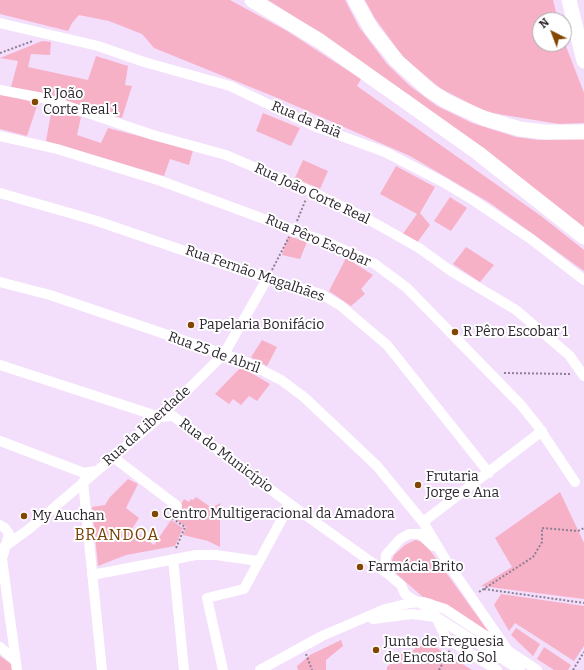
<!DOCTYPE html>
<meta charset="utf-8">
<style>
body{margin:0}
#map{position:relative;width:584px;height:670px;overflow:hidden;background:#f3defb;font-family:Bitter,serif}
canvas{display:block}
.north{position:absolute;left:532px;top:12px;width:40px;height:40px;box-sizing:border-box;background:#fff;border:1px solid #aba8ac;border-radius:50%;rotate:318deg;font-size:11px;font-weight:700;line-height:16px;text-align:center;color:#2c252f}
.north::after{content:'';display:block;margin:auto;width:14px;height:18px;background:#824600;clip-path:polygon(50% 0,100% 100%,50% 72%,0 100%)}
</style>
<div id="map">
<canvas width="584" height="670"></canvas>
<div class="north">N</div>
</div>
<script>
const c = document.querySelector('canvas').getContext('2d');
c.lineJoin = 'round';
function paint(path, color) { c.fillStyle = color; c.fill(path, 'evenodd'); }
const poly = rows => new Path2D(rows.map(r => 'M' + r).join(''));
function stroke(path, color, width, dash) { c.strokeStyle = color; c.lineWidth = width; c.lineCap = dash ? 'butt' : 'round'; c.setLineDash(dash || []); c.stroke(path); }
function label(font, color, halo, rows, align = 'center') {
  c.font = font + ' Bitter,serif'; c.lineWidth = 4; c.setLineDash([]); c.textBaseline = 'middle'; c.strokeStyle = halo; c.fillStyle = color; for (const [text, x, y, turn = 0] of rows) {
    c.save(); c.translate(x, y); c.rotate((+turn || 0) * Math.PI / 180); c.textAlign = isNaN(turn) ? turn : align; if (halo) c.strokeText(text, 0, 0); c.fillText(text, 0, 0); c.restore();
  }
}
const green = poly([
 [0,0,230,0,287,31,361,79,357,86,541,216,584,250,584,271,490,203,410,156,280,99,154,48,142,34,109,21,79,15,72,23,68,31,0,14],
 [268,0,345,0,359,27,387,64,410,86,437,106,472,123,516,137,538,140,584,139,584,227,547,198,416,100,316,31],
 [365,0,553,0,558,20,540,20,540,44,564,44,564,41,584,93,584,123,559,124,492,113,476,107,440,88,403,57,374,17],
 [42,41,51,42,50,55,31,54,28,67,88,80,96,56,128,66,125,85,132,86,122,118,50,96,11,87,18,61,0,58],
 [0,94,38,103,27,136,0,129],
 [52,108,81,117,77,135,101,143,108,128,193,150,189,165,170,159,164,176,46,141],
 [263,113,300,128,291,146,256,131],
 [303,160,328,171,320,189,295,178],
 [396,166,435,187,420,213,430,225,416,244,402,235,417,214,380,194],
 [450,197,467,208,451,231,434,221],
 [288,236,307,242,300,259,282,255],
 [466,247,494,265,480,282,453,264],
 [346,258,373,275,361,289,365,294,351,306,329,291],
 [262,340,277,347,267,366,251,357],
 [241,367,270,384,257,401,249,396,241,405,233,399,229,404,215,394],
 [128,479,138,484,126,508,139,518,132,529,154,545,171,520,183,528,175,546,126,555,98,566,92,507,105,505,110,497],
 [560,492,584,543,584,599,481,586,512,567,495,538],
 [196,497,212,508,220,503,220,547,208,541,183,535,186,527,173,518,184,499,189,502,191,499,193,500],
 [415,540,424,542,488,631,486,632,432,599,423,597,393,571,391,563,394,555,405,545],
 [501,594,584,606,584,646,574,661,515,623,509,631,494,605],
 [516,628,540,644,533,656,511,635],
 [341,640,343,646,326,660,326,670,298,670,297,666,310,655],
 [424,640,472,670,387,670,387,667,401,654,409,654],
 [544,647,571,665,568,670,554,670,537,659],
 [0,656,11,664,12,670,0,670]
]);
const path = poly([
 [0,53,33,41],
 [297,221,306,199],
 [272,270,289,237],
 [504,373,571,374],
 [176,548,185,527,173,519,176,514],
 [484,589,584,603],
 [479,592,533,557,542,542,542,528,578,531,584,528],
 [306,654,312,670],
 [439,670,450,650],
 [573,670,584,652]
]);
const minor = poly([
 [0,23,98,46,144,62,230,86,314,126,385,152,443,182,473,200,531,239,584,280],
 [0,90,43,98,153,135,226,155,310,191,364,217,419,248,451,271,516,310,569,355,584,376],
 [0,136,57,149,161,181,329,243,375,264,407,288,521,405,537,425,575,482],
 [0,193,94,220,267,279,321,294,341,306,387,345,489,473],
 [0,282,50,295,244,361,281,380,304,397,377,466,423,522,447,562,507,649],
 [0,365,160,417,173,416,290,504,388,574],
 [0,441,84,473,96,471],
 [113,457,177,506],
 [83,482,102,670],
 [423,522,542,431],
 [0,525,5,528,9,534,2,559,17,670],
 [433,546,420,534,409,534,400,539,386,555,385,565,388,574,401,585,405,594,409,597,430,609,436,617,446,638,497,670],
 [0,550,29,529,160,417,224,354,267,279],
 [173,559,184,670],
 [92,575,196,555,216,555,258,561],
 [373,619,412,614,436,617,520,670],
 [0,647,16,661],
 [223,670,207,598,244,589,290,504],
 [260,670,322,636,385,609,410,603,423,602,445,609,537,670]
]);
const highway = poly([
 [252,0,320,41,478,153,584,237],
 [355,0,372,30,397,61,429,90,446,101,483,118,520,129,545,132,584,132],
 [569,0,584,61]
]);
const markers = [
 [35,102,4,"#824600"],
 [191,325,4,"#824600"],
 [455,332,4,"#824600"],
 [418,485,4,"#824600"],
 [155,514,4,"#824600"],
 [24,516,4,"#824600"],
 [360,567,4,"#824600"],
 [376,650,4,"#824600"]
];
const poiNames = [
 ["R João",43,94],
 ["Corte Real 1",43,110],
 ["Papelaria Bonifácio",199,325],
 ["R Pêro Escobar 1",463,332],
 ["Frutaria",426,477],
 ["Jorge e Ana",426,493],
 ["Centro Multigeracional da Amadora",163,514],
 ["My Auchan",32,516],
 ["Farmácia Brito",368,567],
 ["Junta de Freguesia",384,642],
 ["de Encosta do Sol",384,658]
];
const streetNames = [
 ["Rua da Paiã",306,120,23],
 ["Rua João Corte Real",312,194,25],
 ["Rua Pêro Escobar",318,241,23],
 ["Rua Fernão Magalhães",255,274,19],
 ["Rua 25 de Abril",214,353,20],
 ["Rua da Liberdade",147,426,-42],
 ["Rua do Município",226,456,37]
];
const quarterNames = [
 ["BRANDOA",117,536]
];
paint(green, '#f7b1c7');
stroke(path, '#8e8094', 2, [2, 2]);
stroke(minor, '#fff', 10);
stroke(highway, '#fff', 15);
for (const [x, y, r, color] of markers) { const dot = new Path2D(); dot.arc(x, y, r, 0, 2 * Math.PI); c.fillStyle = color; c.fill(dot); stroke(dot, '#fff', 1.5); }
label('14px', '#2c252f', '#fff', poiNames, 'left');
label('14px', '#2c252f', '#fff', streetNames);
c.letterSpacing = '1px';
label('16px', '#763f00', '#fff', quarterNames);
c.letterSpacing = '0px';
</script>
